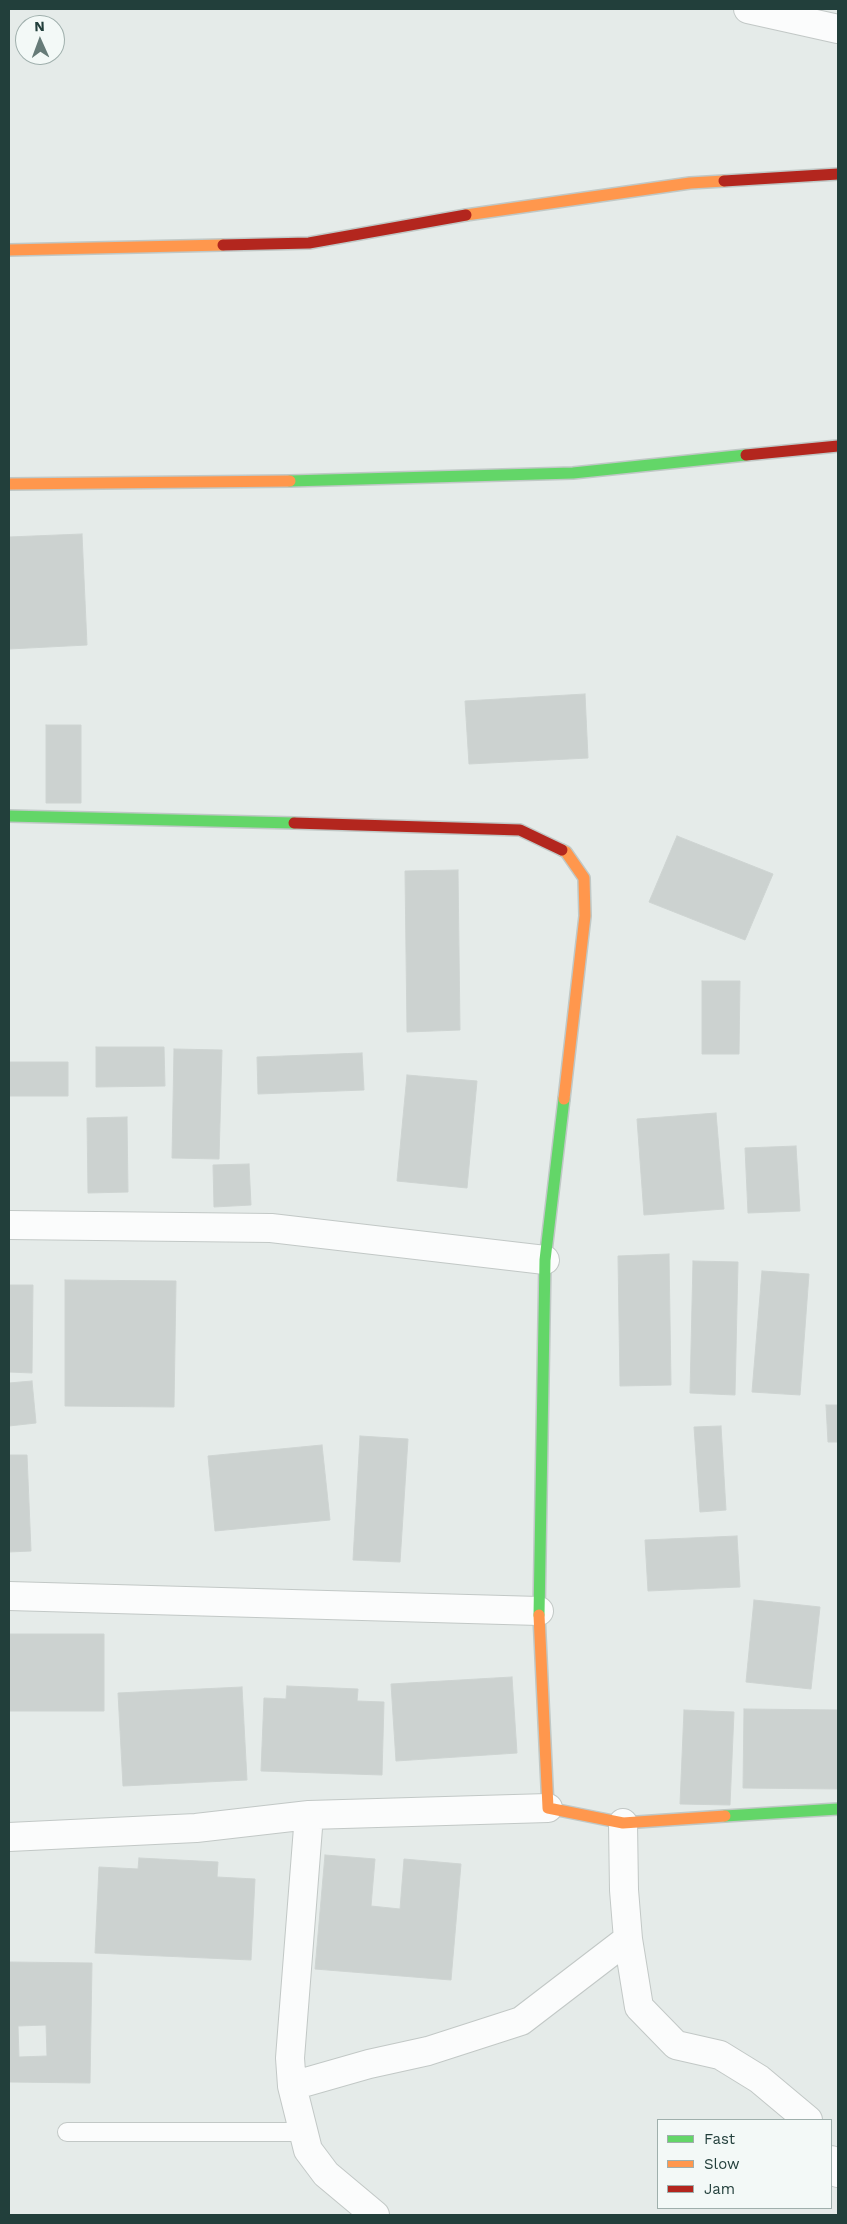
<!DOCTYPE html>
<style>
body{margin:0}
#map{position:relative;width:847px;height:2224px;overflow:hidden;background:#e5ebe9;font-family:"Work Sans",sans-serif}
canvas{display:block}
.frame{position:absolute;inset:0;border:10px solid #223f3b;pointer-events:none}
.legend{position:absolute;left:657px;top:2119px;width:175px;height:90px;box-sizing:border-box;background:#f3f9f7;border:1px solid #9fafac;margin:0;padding:6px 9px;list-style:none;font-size:15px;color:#223f3b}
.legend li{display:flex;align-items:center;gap:10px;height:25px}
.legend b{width:25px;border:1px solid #9fafac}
.north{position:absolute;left:15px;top:15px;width:50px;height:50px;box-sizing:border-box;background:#f3f9f7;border:1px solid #9fafac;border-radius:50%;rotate:358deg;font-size:14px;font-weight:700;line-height:20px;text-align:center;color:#223f3b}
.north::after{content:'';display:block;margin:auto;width:18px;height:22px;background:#667b78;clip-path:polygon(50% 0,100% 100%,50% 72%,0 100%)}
</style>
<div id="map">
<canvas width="847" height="2224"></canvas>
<div class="frame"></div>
<ul class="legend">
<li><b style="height:6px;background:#63d668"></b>Fast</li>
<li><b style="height:6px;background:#ff974d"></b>Slow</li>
<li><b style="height:6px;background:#b3261e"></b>Jam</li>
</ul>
<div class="north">N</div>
</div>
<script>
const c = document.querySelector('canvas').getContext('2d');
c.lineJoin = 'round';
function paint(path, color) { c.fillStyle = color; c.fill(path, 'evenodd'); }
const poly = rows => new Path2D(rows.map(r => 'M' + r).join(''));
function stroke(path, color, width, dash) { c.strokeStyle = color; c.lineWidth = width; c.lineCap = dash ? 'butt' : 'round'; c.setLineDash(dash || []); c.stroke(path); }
const building = poly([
 [82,534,87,645,9,649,9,537,82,534],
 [585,694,588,758,469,764,465,701,585,694],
 [46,725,81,725,81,803,46,803,46,725],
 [677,836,773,874,745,940,649,902,677,836],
 [458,870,460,1030,407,1032,405,871,458,870],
 [702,981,740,981,739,1054,702,1054,702,981],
 [96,1047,164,1047,165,1086,96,1087,96,1047],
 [174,1049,222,1050,219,1159,172,1158,174,1049],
 [362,1053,364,1090,258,1094,257,1057,362,1053],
 [9,1062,68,1062,68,1096,9,1096,9,1062],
 [407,1075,477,1081,467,1188,397,1181,407,1075],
 [716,1113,724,1209,644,1215,637,1119,716,1113],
 [127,1117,128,1192,88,1193,87,1118,127,1117],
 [796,1146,800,1211,748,1213,745,1148,796,1146],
 [249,1164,251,1205,214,1207,213,1165,249,1164],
 [669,1254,671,1385,620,1386,618,1256,669,1254],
 [693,1261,738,1262,735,1395,690,1393,693,1261],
 [762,1271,809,1274,800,1395,752,1392,762,1271],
 [65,1280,176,1281,174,1407,65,1406,65,1280],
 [9,1285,33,1285,32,1373,9,1372,9,1285],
 [32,1381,36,1423,9,1426,9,1383,32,1381],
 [826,1405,838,1405,838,1442,828,1442,826,1405],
 [721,1426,726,1510,700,1512,694,1427,721,1426],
 [360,1436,408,1439,400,1562,353,1560,360,1436],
 [322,1445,330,1520,215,1531,208,1456,322,1445],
 [9,1455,27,1455,31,1551,9,1552,9,1455],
 [737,1536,740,1587,648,1591,645,1540,737,1536],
 [754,1600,820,1607,811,1689,746,1682,754,1600],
 [9,1634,104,1634,104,1711,9,1711,9,1634],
 [512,1677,517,1753,396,1761,391,1684,512,1677],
 [287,1686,358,1689,357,1701,384,1702,382,1775,261,1771,264,1698,286,1699,287,1686],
 [242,1687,247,1780,123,1786,118,1693,242,1687],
 [744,1709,838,1710,838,1789,743,1788,744,1709],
 [684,1710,734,1712,730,1805,680,1804,684,1710],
 [325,1855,375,1859,371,1906,400,1909,404,1859,461,1864,451,1980,315,1969,325,1855],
 [139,1858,218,1862,217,1877,255,1879,251,1960,95,1953,99,1867,138,1869,139,1858],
 [9,1962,92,1963,90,2083,9,2082,9,1962],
 [46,2025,47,2056,19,2057,18,2026,46,2025]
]);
const lane = poly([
 [67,2132,303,2132]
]);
const street = poly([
 [748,9,838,29],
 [9,1225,271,1228,545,1260],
 [9,1596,539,1611],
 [309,1815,290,2058,292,2086,308,2150,326,2174,375,2215],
 [623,1823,624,1890,628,1939,639,2007,676,2045,720,2055,759,2079,808,2120],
 [9,1837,196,1828,309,1815,548,1808],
 [292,2086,369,2064,428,2051,521,2021,628,1939],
 [831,2160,838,2173]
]);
const fast = poly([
 [290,481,573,473,746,455],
 [9,816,294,823],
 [539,1615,545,1260,564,1099],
 [725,1816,838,1809]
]);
const slow = poly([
 [466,215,690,183,724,181],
 [9,250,223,245],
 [9,484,290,481],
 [562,850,566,852,584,878,585,916,564,1099],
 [539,1615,548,1808,623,1823,725,1816]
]);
const jam = poly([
 [724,181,838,174],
 [223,245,309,243,466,215],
 [746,455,838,446],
 [294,823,520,830,562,850]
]);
paint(building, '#ccd2d0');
stroke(building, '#ced4d2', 1);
stroke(lane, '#c2c8c6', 20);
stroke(street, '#c2c8c6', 30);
stroke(fast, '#c0c8c6', 14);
stroke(slow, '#c0c8c6', 14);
stroke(jam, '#c0c8c6', 14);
stroke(lane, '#fbfcfc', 18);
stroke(street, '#fbfcfc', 28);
stroke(fast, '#63d668', 11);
stroke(slow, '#ff974d', 11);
stroke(jam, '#b3261e', 11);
</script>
